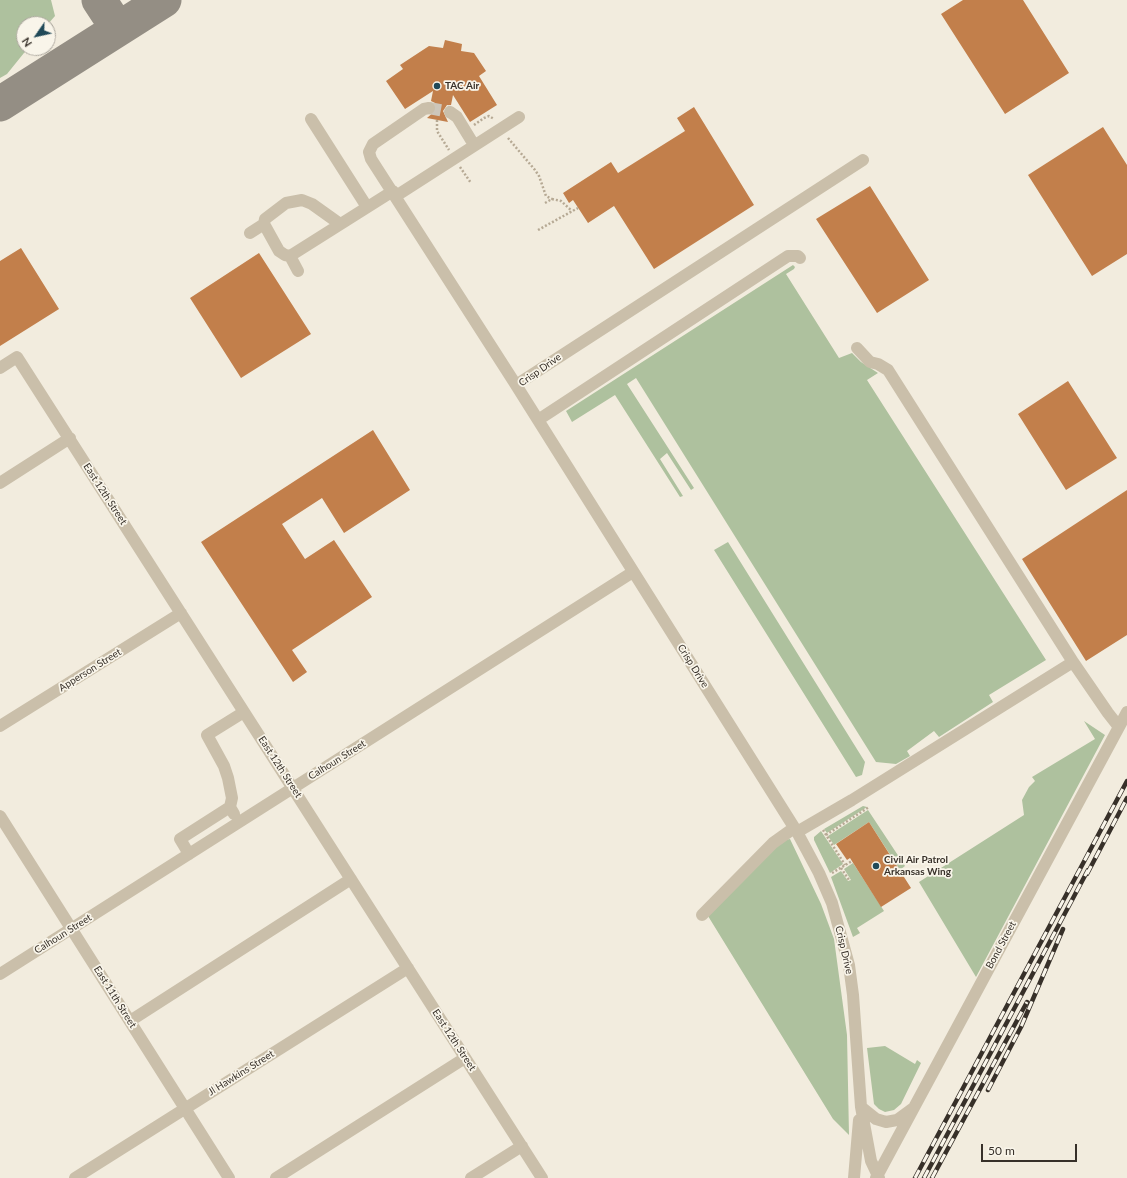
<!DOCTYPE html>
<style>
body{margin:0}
#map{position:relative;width:1127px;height:1178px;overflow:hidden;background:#f2ecde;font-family:Lato,sans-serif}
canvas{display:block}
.north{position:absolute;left:16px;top:16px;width:40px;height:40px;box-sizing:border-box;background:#f9f5ea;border:1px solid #aba69d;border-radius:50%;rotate:236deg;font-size:11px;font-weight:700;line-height:16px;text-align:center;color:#373029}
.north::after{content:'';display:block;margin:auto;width:14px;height:18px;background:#204958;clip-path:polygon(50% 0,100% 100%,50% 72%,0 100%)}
.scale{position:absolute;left:981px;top:1144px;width:96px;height:18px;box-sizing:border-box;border:2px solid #373029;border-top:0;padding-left:5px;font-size:12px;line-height:14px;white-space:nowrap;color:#373029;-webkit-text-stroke:3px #f9f5ea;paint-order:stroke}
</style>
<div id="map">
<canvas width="1127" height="1178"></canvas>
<div class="north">N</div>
<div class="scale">50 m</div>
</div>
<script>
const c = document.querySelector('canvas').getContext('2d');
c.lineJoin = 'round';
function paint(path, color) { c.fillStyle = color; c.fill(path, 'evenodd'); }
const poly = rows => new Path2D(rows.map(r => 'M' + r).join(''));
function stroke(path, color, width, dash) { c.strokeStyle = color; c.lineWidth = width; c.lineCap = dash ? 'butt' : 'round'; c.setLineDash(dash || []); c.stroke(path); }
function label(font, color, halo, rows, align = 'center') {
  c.font = font + ' Lato,sans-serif'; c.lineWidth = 3.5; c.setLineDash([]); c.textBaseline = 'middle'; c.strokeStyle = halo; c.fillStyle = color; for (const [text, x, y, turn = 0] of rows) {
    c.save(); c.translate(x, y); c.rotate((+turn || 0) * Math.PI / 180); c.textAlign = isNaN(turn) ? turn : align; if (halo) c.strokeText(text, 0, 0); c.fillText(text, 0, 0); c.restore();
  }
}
const green = poly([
 [0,0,51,0,55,16,48,24,24,24,24,48,28,48,7,74,0,78],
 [793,265,795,267,794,269,786,274,839,358,852,353,861,362,878,373,867,380,1046,660,989,695,993,702,939,737,934,731,907,751,910,756,896,764,876,762,636,378,627,384,694,488,691,490,667,453,660,459,683,496,680,497,615,395,572,422,566,411],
 [728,542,865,762,862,775,856,777,714,550],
 [1084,721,1105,735,976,977,919,882,1024,815,1022,800,1029,787,1035,781,1032,777,1095,739],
 [863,806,867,807,827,833,824,829],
 [868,810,905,866,900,870,869,822,834,845,828,836],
 [821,831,843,864,830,873,814,840,814,837],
 [790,839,821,904,834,939,847,1035,849,1135,833,1119,708,916,783,840],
 [853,863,884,911,857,928,860,933,853,937,831,877,841,871,848,881,851,880,844,869],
 [885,1046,915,1064,917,1060,921,1063,901,1104,894,1110,885,1112,879,1109,874,1104,867,1048]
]);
const taxiway = poly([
 [99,0,118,29],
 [0,104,164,0]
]);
const building = poly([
 [963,0,1023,0,1069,73,1005,114,941,14],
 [445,40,462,44,461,51,474,53,486,71,479,76,497,105,470,122,453,95,451,105,447,105,443,111,448,122,427,118,436,110,435,103,431,101,433,91,405,109,386,81,403,69,400,65,429,46,443,48],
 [694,107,754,205,654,269,614,206,588,223,573,200,569,203,563,193,611,162,618,173,685,131,677,118],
 [1103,127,1127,165,1127,254,1092,276,1028,175],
 [870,186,929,280,877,313,816,219],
 [21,248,59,309,0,346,0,261],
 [259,253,311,334,241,378,190,298],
 [1068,381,1117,458,1066,490,1018,414],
 [373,430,410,490,344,533,322,498,282,524,305,559,334,540,372,597,292,650,307,672,293,682,201,542],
 [1127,490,1127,635,1086,661,1022,559],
 [869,822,911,888,881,907,850,858,847,860,836,844]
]);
const minorTunnel = poly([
 [429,108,450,112]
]);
const path = poly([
 [437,120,437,131,449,150],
 [474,125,484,118,489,116,494,119],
 [508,138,535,170,539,176,546,196,552,199],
 [460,167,471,183],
 [545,203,552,199,561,201,572,211],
 [538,230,578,208],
 [823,830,845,865],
 [826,835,869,807],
 [841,868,849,880],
 [832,873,852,861]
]);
const minor = poly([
 [429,108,424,109,373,144,369,152,371,159,516,385],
 [450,112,457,117,474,145],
 [311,119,367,207],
 [863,160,516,385,797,832,819,873,832,903,849,965,853,995,861,1107,871,1161,879,1178],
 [396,196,519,117],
 [264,224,279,251,285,255,290,256,298,271],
 [250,233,264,224,265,219,286,203,302,200,312,204,340,224],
 [290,256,393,191],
 [0,368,17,357,542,1178],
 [538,420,788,256,798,256,800,258],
 [0,483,70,438],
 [1073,662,1108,713,1119,727],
 [0,726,181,613],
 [230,807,232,798,228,778,224,766,207,735,244,712],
 [0,816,229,1178],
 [797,832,852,800,1073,662,888,370,878,364,870,362,857,348],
 [189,854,180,839,230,807,234,814],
 [702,915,773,843,794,828],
 [0,974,633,572],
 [130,1021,351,879],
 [861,1107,876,1119,886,1122,897,1120,912,1109],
 [75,1178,408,968],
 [276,1178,465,1058],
 [471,1178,522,1146],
 [854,1178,859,1120],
 [876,1178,1127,712]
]);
const rail = poly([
 [1087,874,1127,798],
 [988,1090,1021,1027,1063,929],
 [915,1178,1127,781],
 [924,1178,1088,870],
 [932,1178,1027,1002]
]);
const markers = [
 [437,86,4,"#204958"],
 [876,866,4,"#204958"]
];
const poiNames = [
 ["TAC Air",445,86],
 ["Civil Air Patrol",884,860],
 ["Arkansas Wing",884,872]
];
const streetNames = [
 ["Crisp Drive",540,370,-35],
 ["East 12th Street",105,494,57],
 ["Crisp Drive",693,666,58],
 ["Apperson Street",90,670,-32],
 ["Calhoun Street",337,760,-32],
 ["East 12th Street",280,767,57],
 ["Calhoun Street",63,934,-32],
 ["Bond Street",1001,945,-62],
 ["Crisp Drive",844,950,77],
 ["East 11th Street",115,997,58],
 ["East 12th Street",454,1040,57],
 ["Jl Hawkins Street",241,1073,-32]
];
paint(green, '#aec19e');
stroke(taxiway, '#948e84', 35);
paint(building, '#c27f4b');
stroke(minorTunnel, '#cdc6ba', 12, [12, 6]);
stroke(path, '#b6a994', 2.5, [2, 2]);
stroke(minor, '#cabfaa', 12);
stroke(rail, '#373029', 4.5);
stroke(rail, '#f9f5ea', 3, [9]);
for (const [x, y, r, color] of markers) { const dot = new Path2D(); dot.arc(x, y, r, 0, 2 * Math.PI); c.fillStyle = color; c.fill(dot); stroke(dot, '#f9f5ea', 1.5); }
label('bold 10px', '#373029', '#f9f5ea', poiNames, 'left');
label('10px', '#373029', '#f9f5ea', streetNames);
</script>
